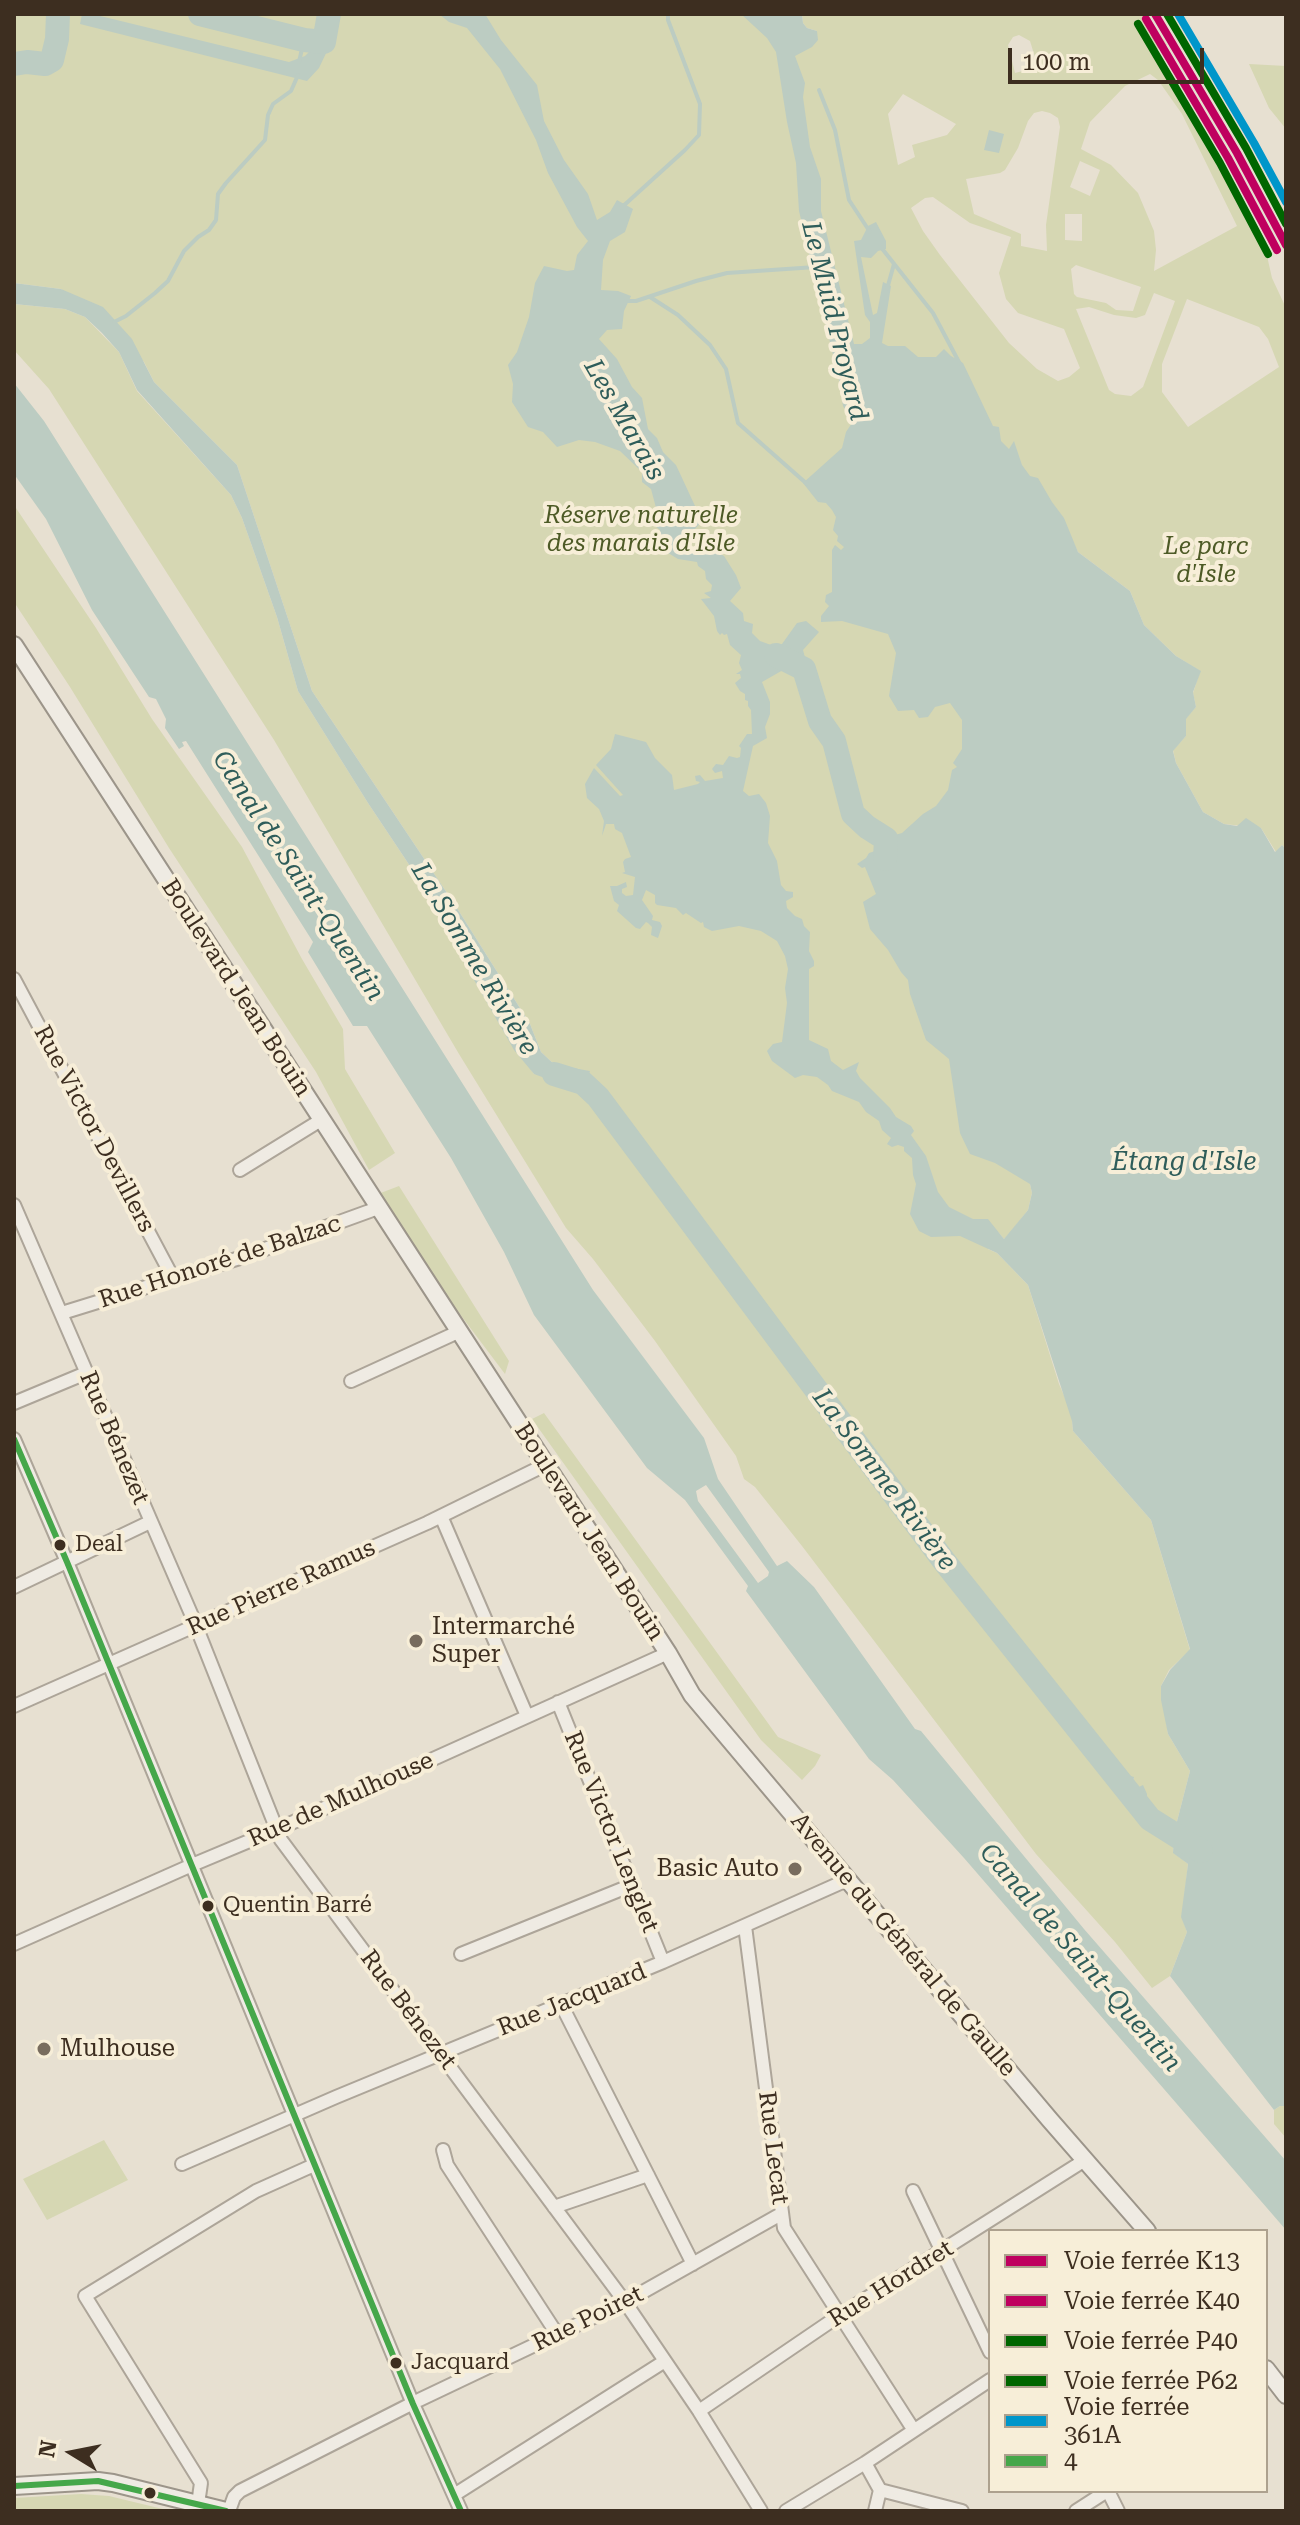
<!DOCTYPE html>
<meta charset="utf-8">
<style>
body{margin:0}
#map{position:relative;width:1300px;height:2525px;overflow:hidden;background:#e7e0d1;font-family:"Roboto Serif",serif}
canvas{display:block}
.frame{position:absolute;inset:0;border:16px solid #3d2e20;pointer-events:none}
.legend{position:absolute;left:988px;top:2229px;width:280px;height:264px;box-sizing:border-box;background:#f7eed8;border:2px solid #ada18e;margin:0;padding:10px 14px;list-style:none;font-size:24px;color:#3d2e20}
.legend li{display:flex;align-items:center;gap:16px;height:40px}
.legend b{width:40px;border:2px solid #ada18e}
.north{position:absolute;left:32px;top:2413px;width:80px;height:80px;-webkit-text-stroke:6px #f7eed8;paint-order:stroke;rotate:280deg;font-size:22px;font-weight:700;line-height:32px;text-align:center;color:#3d2e20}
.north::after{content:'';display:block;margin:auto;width:28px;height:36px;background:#3d2e20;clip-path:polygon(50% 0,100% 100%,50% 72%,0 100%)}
.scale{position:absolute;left:1008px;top:48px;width:196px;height:36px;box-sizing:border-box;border:4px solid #3d2e20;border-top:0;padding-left:10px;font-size:24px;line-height:28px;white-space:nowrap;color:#3d2e20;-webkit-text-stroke:6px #f7eed8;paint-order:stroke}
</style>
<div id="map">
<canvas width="1300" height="2525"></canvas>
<div class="frame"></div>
<ul class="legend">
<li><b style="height:10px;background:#bf005f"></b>Voie ferrée K13</li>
<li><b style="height:10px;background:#bf005f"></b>Voie ferrée K40</li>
<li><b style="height:10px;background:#060"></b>Voie ferrée P40</li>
<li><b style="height:10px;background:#060"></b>Voie ferrée P62</li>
<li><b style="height:10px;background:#0096ca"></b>Voie ferrée 361A</li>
<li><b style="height:10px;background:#45a74a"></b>4</li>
</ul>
<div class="north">N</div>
<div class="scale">100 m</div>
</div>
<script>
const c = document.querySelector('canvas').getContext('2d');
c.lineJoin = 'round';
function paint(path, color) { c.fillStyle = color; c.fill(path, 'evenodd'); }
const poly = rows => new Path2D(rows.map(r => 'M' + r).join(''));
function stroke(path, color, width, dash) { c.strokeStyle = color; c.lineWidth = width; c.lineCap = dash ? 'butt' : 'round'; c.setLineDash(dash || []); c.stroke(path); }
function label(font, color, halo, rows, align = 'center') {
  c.font = font + ' "Roboto Serif",serif'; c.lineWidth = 8; c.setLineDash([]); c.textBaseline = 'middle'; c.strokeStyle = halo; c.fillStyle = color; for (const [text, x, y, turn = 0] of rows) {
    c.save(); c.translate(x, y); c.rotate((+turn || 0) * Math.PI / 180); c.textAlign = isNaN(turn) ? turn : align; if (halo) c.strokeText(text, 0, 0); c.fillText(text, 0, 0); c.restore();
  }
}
const green = poly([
 [14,14,791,14,802,51,817,31,807,28,803,23,802,14,1147,14,1167,45,1151,52,1163,59,1262,234,1272,278,1286,308,1286,849,1282,845,1276,852,1261,828,1224,824,1203,812,1176,763,1173,750,1186,736,1186,718,1196,707,1193,693,1200,671,1176,656,1144,625,1130,591,1078,552,1071,538,1030,1184,1032,1193,1028,1210,1011,1232,1004,1239,998,1232,988,1249,997,1253,1028,1285,1059,1384,1074,1418,1072,1420,1073,1431,1151,1520,1190,1650,1169,1670,1161,1686,1168,1734,1190,1771,1174,1833,1173,1852,1188,1864,1182,1917,1187,1932,1170,1976,1152,1988,1115,1942,1036,1854,802,1546,755,1487,744,1479,736,1456,655,1341,593,1259,566,1228,459,1054,274,740,49,389,14,350,14,304,65,309,85,317,119,352,137,391,231,495,242,518,277,617,298,691,368,803,428,893,441,922,534,1074,566,1067,555,1065,541,1052,530,1024,455,905,312,691,237,465,154,382,144,362,61,289,14,283],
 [1019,35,1030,41,1038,67,1015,73,1008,45,1013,37],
 [1150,74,1158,80,1182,114,1237,226,1154,271,1156,250,1154,231,1138,193,1111,165,1081,149,1090,122,1125,86],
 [903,94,956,124,947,135,912,145,915,157,898,165,888,114],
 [1042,111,1050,113,1058,118,1060,127,1046,225,1047,251,1021,246,1021,234,974,214,966,179,1000,173,1005,170,1018,148,1028,121,1034,113],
 [1080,161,1100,170,1090,196,1070,187],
 [933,197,970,223,1011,237,999,273,1006,299,1018,313,1064,329,1080,368,1069,377,1058,381,1037,369,1009,343,940,255,923,231,911,208,925,198],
 [1065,214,1082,214,1082,241,1065,240],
 [1076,265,1141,287,1133,311,1116,310,1106,303,1077,297,1074,294,1071,269],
 [1154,293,1175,301,1143,387,1131,396,1115,394,1109,390,1076,309,1089,307,1114,315,1136,318,1145,315],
 [1187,299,1259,327,1268,339,1279,367,1188,427,1162,392,1162,364],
 [1134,1777,1133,1783,1139,1787,1148,1820,1133,1809,1126,1784],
 [1249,64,1286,66,1286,129,1269,108],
 [14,505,96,628,152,719,242,847,302,959,343,1029,345,1069,395,1153,369,1170,316,1072,169,848,70,687,14,602],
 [399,1186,509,1361,505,1374,450,1301,378,1194],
 [544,1413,778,1737,821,1755,815,1766,802,1780,761,1740,532,1419],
 [1280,2106,1286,2106,1286,2138,1274,2124,1274,2110],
 [104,2140,128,2180,47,2220,23,2179],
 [81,2494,109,2496,171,2511,14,2511,14,2498]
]);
const water = poly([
 [82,14,92,14,289,62,305,56,313,48,323,14,340,14,338,28,319,68,307,81,80,24],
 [439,14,485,14,501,40,537,85,544,121,564,160,588,194,597,220,610,212,617,200,633,209,625,232,610,241,603,260,601,290,618,291,631,296,624,311,622,329,607,330,599,339,617,359,632,387,642,398,648,429,657,438,663,452,676,465,702,521,681,545,689,552,700,542,724,556,736,575,741,588,730,601,743,613,744,621,753,624,752,633,760,641,771,645,782,644,797,623,806,621,819,632,803,650,807,665,801,672,788,664,783,670,762,682,770,702,770,714,765,727,767,738,753,746,743,791,749,796,759,794,766,803,770,816,768,843,777,861,781,885,786,891,793,892,793,897,786,901,787,908,795,916,802,919,804,926,810,932,809,951,814,961,814,966,809,969,809,1040,828,1049,831,1061,843,1070,859,1062,856,1071,860,1078,890,1108,896,1117,911,1126,914,1131,911,1135,926,1156,938,1192,949,1207,973,1219,988,1219,1004,1239,1028,1210,1032,1193,1030,1184,995,1163,970,1154,960,1133,949,1059,926,1040,910,994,908,980,901,972,888,950,870,929,863,902,876,894,865,867,862,868,857,864,866,858,869,853,875,851,881,843,878,833,884,831,891,836,902,833,923,814,936,806,948,790,952,770,957,767,953,763,962,749,962,720,950,703,935,707,928,717,919,718,914,710,898,711,889,696,896,653,888,634,842,621,821,622,821,616,829,606,825,602,826,595,832,592,832,550,835,545,841,550,844,547,837,541,838,536,833,530,836,517,832,510,826,503,818,502,803,483,842,448,846,432,852,423,843,406,839,380,799,211,796,163,787,122,776,52,767,38,741,14,802,14,803,23,807,28,817,31,818,40,812,47,795,56,805,83,803,97,810,147,821,179,821,211,854,344,862,344,870,338,870,322,865,315,854,241,861,240,868,226,876,222,886,241,886,249,878,251,871,258,861,257,873,315,877,313,883,282,891,286,882,343,888,346,905,346,918,357,936,357,944,349,951,356,963,363,993,426,999,427,1001,441,1009,449,1014,441,1022,465,1030,476,1038,478,1052,502,1064,518,1078,552,1130,591,1144,625,1176,656,1201,671,1193,692,1196,707,1186,719,1186,736,1173,751,1176,763,1203,812,1224,824,1237,826,1246,818,1261,828,1275,852,1282,845,1286,849,1286,2106,1280,2106,1274,2110,1170,1976,1187,1932,1181,1917,1188,1864,1173,1853,1174,1833,1190,1771,1168,1734,1161,1700,1161,1686,1170,1670,1190,1649,1151,1520,1073,1431,1072,1421,1028,1285,997,1253,960,1236,931,1237,919,1231,910,1214,916,1184,913,1175,912,1158,904,1151,904,1147,898,1145,892,1147,887,1144,891,1138,882,1130,879,1121,866,1112,859,1102,832,1091,828,1085,817,1077,803,1075,795,1078,772,1061,767,1051,773,1044,782,1042,787,1003,785,988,788,969,785,956,777,941,761,931,739,926,712,931,704,927,703,922,701,923,686,913,683,915,676,908,657,905,655,903,655,895,646,890,642,900,653,916,652,920,660,922,662,926,658,938,651,935,652,927,648,923,646,922,640,929,636,928,617,911,619,905,614,901,610,886,617,886,626,882,627,887,622,889,622,893,626,896,633,895,635,877,622,873,625,872,623,862,625,859,631,857,622,833,615,829,614,824,606,824,602,836,604,821,599,809,587,798,585,784,594,768,620,796,623,795,596,765,611,749,615,734,646,742,655,758,672,775,674,790,698,784,700,782,696,781,695,776,700,775,705,781,723,778,722,771,715,773,712,769,716,764,723,765,729,756,737,758,740,757,741,748,739,746,747,734,752,734,751,710,748,706,748,701,745,700,745,694,740,691,735,683,741,678,740,674,736,674,742,670,739,663,741,655,730,645,727,634,724,635,722,633,720,635,717,631,714,616,701,599,711,598,704,593,711,591,712,585,706,579,705,571,698,566,697,562,678,559,660,548,660,530,655,526,658,516,655,504,651,489,642,482,642,472,620,451,595,442,579,440,557,447,543,432,528,427,512,402,513,384,508,365,517,352,529,317,535,283,544,266,567,271,574,270,577,255,588,241,577,227,548,173,536,140,500,69,467,28,449,22],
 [989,130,1004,134,999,153,984,150],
 [14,283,61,289,103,307,132,339,154,382,237,465,312,691,455,905,530,1024,541,1052,555,1065,590,1071,583,1092,534,1074,514,1050,441,922,428,893,368,803,298,691,277,617,242,518,231,495,137,390,119,352,102,333,85,317,65,309,14,304],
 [14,383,44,421,593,1290,704,1438,718,1479,777,1566,787,1561,814,1587,915,1729,921,1731,1084,1929,1286,2161,1286,2230,964,1858,893,1780,869,1759,746,1591,748,1586,685,1500,647,1468,534,1315,504,1252,451,1158,367,1026,353,1026,308,952,313,942,186,741,182,742,184,746,179,749,165,728,166,719,156,699,149,697,92,610,46,519,14,474],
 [706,1485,769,1572,768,1576,758,1583,698,1501,696,1491],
 [1116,1772,1134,1777,1133,1783,1139,1787,1143,1785,1147,1794,1147,1812,1150,1815,1148,1821,1143,1815,1139,1816,1135,1813,1130,1798,1125,1798,1128,1791,1126,1784,1116,1777]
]);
const stream = poly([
 [299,62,304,40],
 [819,90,835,130,849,200,870,232],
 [621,208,685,150,699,135,700,104,668,20,668,14],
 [880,246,933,313,960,364],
 [887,289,894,264],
 [650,297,678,315,710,345,726,369,738,423,807,484],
 [625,301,636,301,696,281,727,273,816,267],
 [114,322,126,316,155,293,168,281,184,251,198,237,209,230,216,220,218,194,226,183,265,140,268,115,273,104,291,91,298,75]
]);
const river = poly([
 [200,14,304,40,324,42,329,14],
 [14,64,27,62,45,64,52,60,57,39,58,14],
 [776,655,804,669,820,721,834,741,853,814,867,827,886,839,885,859],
 [554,1074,583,1083,598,1097,944,1561,1150,1819,1201,1851]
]);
const street = poly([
 [14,979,173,1278],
 [240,1170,321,1120],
 [14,1205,192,1616,281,1840,625,2302,699,2411,761,2511],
 [62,1313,243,1257,378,1208],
 [351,1381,458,1332],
 [14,1403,86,1373],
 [14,1439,67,1562,413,2404,461,2511],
 [441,1516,527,1716],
 [14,1587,150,1522],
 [558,1702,663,1962],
 [14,1706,427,1523,545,1465],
 [745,1926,784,2228,913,2429],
 [14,1944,192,1865,278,1829,668,1653],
 [461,1954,632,1885],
 [561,2004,693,2264],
 [443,2150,447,2165,557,2334],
 [182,2164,336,2097,663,1962,847,1880],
 [913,2191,990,2352],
 [554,2207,648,2175],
 [699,2411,840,2315,1085,2160],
 [865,2463,880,2490,875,2511],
 [880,2490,962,2511],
 [1108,2491,1118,2511],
 [454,2495,665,2361],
 [198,2504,201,2483,85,2296,256,2191,314,2165],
 [229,2511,234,2497,240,2491,419,2400,625,2302,781,2214],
 [786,2511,865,2463,990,2380],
 [1076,2511,1107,2491]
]);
const secondary = poly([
 [14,645,668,1653,692,1695,1050,2120,1147,2231],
 [1266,2369,1286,2395],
 [14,2486,98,2481,113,2483,226,2511]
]);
const bus1 = poly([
 [14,1439,67,1562,413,2404,461,2511],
 [14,2486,98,2481,226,2511]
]);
const rail1 = poly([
 [1155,14,1237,153,1286,245]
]);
const rail2 = poly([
 [1146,19,1228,158,1277,250]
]);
const rail3 = poly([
 [1167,14,1246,148,1286,224]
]);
const rail4 = poly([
 [1138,24,1220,163,1268,254]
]);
const rail5 = poly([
 [1178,14,1254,143,1286,202]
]);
const markers = [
 [60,1545,7,"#3d2e20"],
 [416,1641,8,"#786c5e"],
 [795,1869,8,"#786c5e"],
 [208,1906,7,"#3d2e20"],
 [44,2049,8,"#786c5e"],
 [396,2363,7,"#3d2e20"],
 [150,2493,7,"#3d2e20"]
];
const busNames = [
 ["Deal",75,1545],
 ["Quentin Barré",223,1906],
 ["Jacquard",411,2363]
];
const parkNames = [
 ["Réserve naturelle",641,516],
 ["des marais d'Isle",641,544],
 ["Le parc",1206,547],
 ["d'Isle",1206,575]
];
const streetNames = [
 ["Boulevard Jean Bouin",236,988,57],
 ["Rue Victor Devillers",94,1129,62],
 ["Rue Honoré de Balzac",220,1262,-18],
 ["Rue Bénezet",114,1438,67],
 ["Boulevard Jean Bouin",589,1532,57],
 ["Rue Pierre Ramus",281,1588,-24],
 ["Rue de Mulhouse",341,1800,-24],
 ["Rue Victor Lenglet",611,1832,68],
 ["Avenue du Général de Gaulle",903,1945,50],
 ["Rue Jacquard",572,2000,-22],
 ["Rue Bénezet",408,2010,53],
 ["Rue Lecat",773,2148,83],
 ["Rue Hordret",891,2284,-32],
 ["Rue Poiret",588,2319,-26]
];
const poiNames = [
 ["Intermarché",432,1627],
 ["Super",432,1655],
 ["Basic Auto",779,1869,"right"],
 ["Mulhouse",60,2049]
];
const waterNames = [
 ["Le Muid Proyard",834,321,76],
 ["Les Marais",624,420,60],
 ["Canal de Saint-Quentin",298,876,57],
 ["La Somme Rivière",474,959,59],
 ["Étang d'Isle",1184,1162],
 ["La Somme Rivière",884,1480,53],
 ["Canal de Saint-Quentin",1080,1958,49]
];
paint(green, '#d6d7b3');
paint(water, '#bcccc2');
stroke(stream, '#bcccc2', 4);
stroke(river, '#bcccc2', 24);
stroke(street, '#ada599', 16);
stroke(secondary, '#9c958a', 20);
stroke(street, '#efebe3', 12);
stroke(secondary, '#efebe3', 16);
stroke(bus1, '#45a74a', 6);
stroke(rail1, '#bf005f', 8);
stroke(rail2, '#bf005f', 8);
stroke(rail3, '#060', 8);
stroke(rail4, '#060', 8);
stroke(rail5, '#0096ca', 8);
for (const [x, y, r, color] of markers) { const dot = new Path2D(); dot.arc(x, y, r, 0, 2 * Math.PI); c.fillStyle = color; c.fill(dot); stroke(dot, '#f7eed8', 3); }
label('22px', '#3d2e20', '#f7eed8', busNames, 'left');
label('italic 24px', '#4d5a26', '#f7eed8', parkNames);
label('24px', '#3d2e20', '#f7eed8', streetNames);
label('24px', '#3d2e20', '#f7eed8', poiNames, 'left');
label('italic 26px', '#2f5d5a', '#f7eed8', waterNames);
</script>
